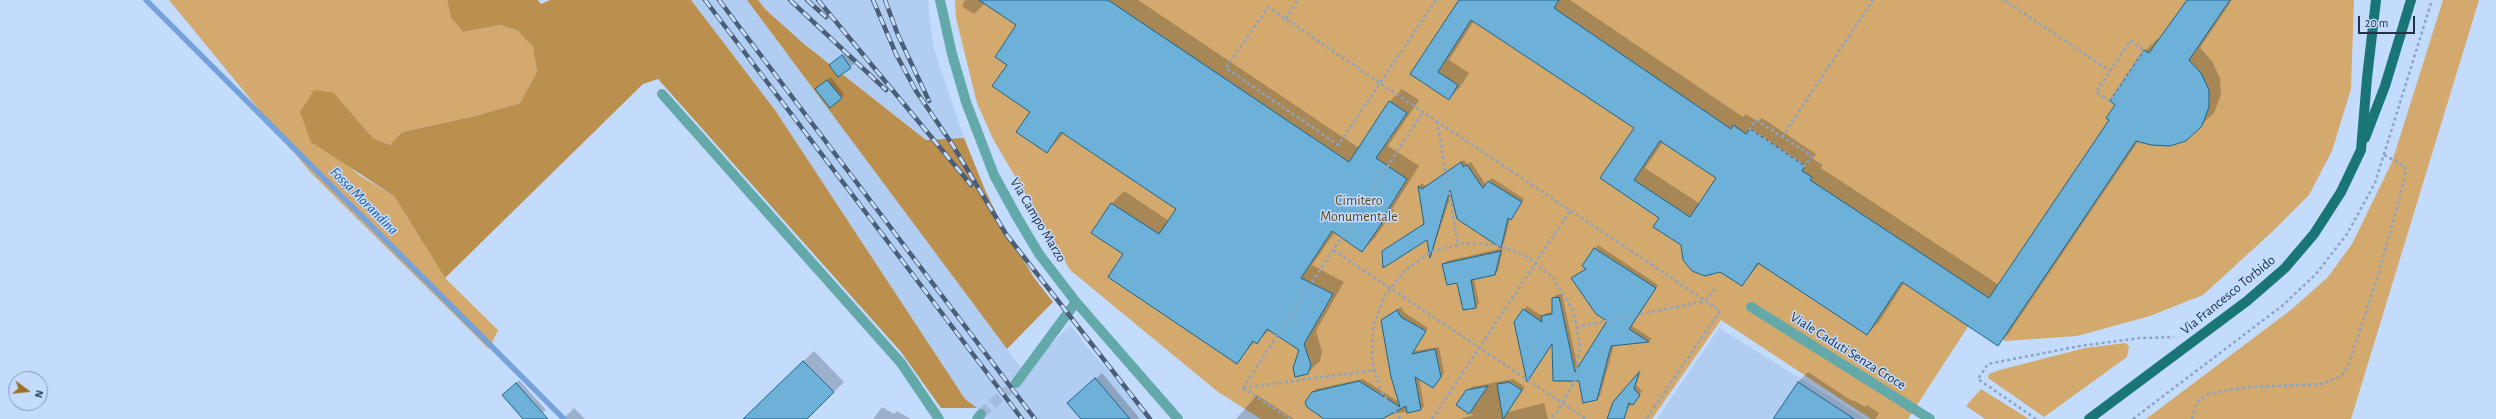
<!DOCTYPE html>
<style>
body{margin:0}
#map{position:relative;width:2496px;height:419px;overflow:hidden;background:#c3dcfe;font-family:"Alegreya Sans",sans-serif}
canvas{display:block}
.north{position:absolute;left:8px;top:371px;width:40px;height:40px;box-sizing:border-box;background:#c3dcfe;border:1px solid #8398b5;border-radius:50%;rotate:105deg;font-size:11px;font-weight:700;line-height:16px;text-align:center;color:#223248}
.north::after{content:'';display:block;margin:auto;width:14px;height:18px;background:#9e6f22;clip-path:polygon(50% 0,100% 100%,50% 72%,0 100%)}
.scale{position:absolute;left:2358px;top:16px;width:57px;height:18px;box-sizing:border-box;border:2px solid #223248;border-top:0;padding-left:5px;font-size:12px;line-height:14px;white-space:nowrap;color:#223248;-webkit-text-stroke:3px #c3dcfe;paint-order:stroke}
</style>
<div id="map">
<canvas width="2496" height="419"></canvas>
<div class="north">N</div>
<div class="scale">20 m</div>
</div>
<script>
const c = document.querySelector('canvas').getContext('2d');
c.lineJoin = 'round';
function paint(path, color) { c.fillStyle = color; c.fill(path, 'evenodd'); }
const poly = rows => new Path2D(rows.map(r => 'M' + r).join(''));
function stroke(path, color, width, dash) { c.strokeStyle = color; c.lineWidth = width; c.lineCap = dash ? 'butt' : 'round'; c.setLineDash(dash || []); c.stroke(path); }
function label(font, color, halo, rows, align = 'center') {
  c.font = font + ' "Alegreya Sans",sans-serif'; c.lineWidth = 3; c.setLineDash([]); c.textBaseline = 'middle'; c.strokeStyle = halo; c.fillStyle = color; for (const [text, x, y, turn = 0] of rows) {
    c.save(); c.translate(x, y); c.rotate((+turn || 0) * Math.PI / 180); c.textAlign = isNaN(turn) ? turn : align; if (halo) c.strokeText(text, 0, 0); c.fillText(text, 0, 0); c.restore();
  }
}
const built = poly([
 [691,0,747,0,1024,372,1070,325,1092,353,1153,419,984,419,977,408,965,399,775,110],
 [758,0,928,0,933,46,964,138,927,140,804,44,765,9],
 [1719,328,1866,419,1657,419]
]);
const green = poly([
 [169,0,447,0,451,18,463,32,499,25,518,31,533,47,537,72,520,103,475,116,402,132,390,145,373,138,334,93,343,162,359,175,394,196,445,278,498,330,489,349,311,173],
 [955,0,2354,0,2351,89,2332,151,2309,195,2273,231,2203,295,2150,316,2077,336,2005,341,1971,322,1908,419,1871,419,1721,320,1652,419,1261,419,1218,392,1070,270,993,139,977,103,956,18],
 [2443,0,2479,0,2351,419,2146,419,2292,309,2328,277,2352,244,2392,162],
 [2125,343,2129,346,2127,357,2044,417,1988,378,1989,374,1996,371,2085,348],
 [1981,389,2029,419,2030,419,1985,419,1966,406]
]);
const forest = poly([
 [447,0,538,0,541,4,550,0,691,0,775,110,965,399,977,408,941,408,901,352,658,79,643,84,445,278,394,196,311,142,300,112,314,90,334,93,373,138,390,145,402,132,475,116,520,103,537,72,533,47,518,31,500,25,463,32,451,18],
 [747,0,758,0,765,9,804,44,926,140,964,138,986,192,1005,231,1035,279,1053,302,1007,349]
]);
const shadow = poly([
 [965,0,1138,0,1359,148,1390,101,1402,89,1419,100,1388,146,1419,166,1392,209,1394,210,1374,239,1362,251,1335,232,1312,265,1344,282,1316,331,1322,352,1320,361,1307,373,1300,349,1270,329,1257,342,1255,341,1237,362,1125,254,1093,232,1112,203,1124,191,1169,221,1177,209,1064,133,1047,152,1032,112,1008,64,1018,25,985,3,974,14,962,6],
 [1461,0,1570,0,1743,117,1746,114,1758,122,1762,118,1816,154,1813,159,1823,165,1821,168,1999,285,2110,120,2145,51,2157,39,2159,41,2188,0,2232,0,2200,48,2212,61,2220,78,2221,95,2214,113,2201,125,2139,140,2009,333,1998,345,1904,283,1879,322,1867,334,1760,263,1742,285,1682,244,1660,218,1601,178,1636,128,1474,21,1449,60,1469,73,1460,87,1449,99,1412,74],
 [1663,142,1717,178,1700,204,1645,168],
 [846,53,854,64,850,67,834,61],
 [831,77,844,94,841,98,820,86],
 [1464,160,1467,164,1471,162,1486,185,1492,178,1524,199,1510,219,1504,243,1501,246,1452,192,1431,256,1428,238,1383,251,1425,223,1419,186,1422,183,1426,186],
 [1598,245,1658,285,1632,326,1652,339,1649,341,1614,345,1600,396,1596,399,1553,343,1528,380,1515,322,1527,306,1542,316,1546,313,1553,312,1553,298,1556,295,1562,294,1578,369,1608,321,1576,275,1587,268,1583,266],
 [1503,248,1498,271,1495,274,1474,279,1479,303,1476,307,1443,264,1447,261],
 [1401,307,1405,313,1428,328,1414,351,1439,347,1444,373,1436,384,1419,378,1424,406,1421,409,1365,419,1327,419,1313,393,1316,389,1363,379,1399,402,1386,317],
 [814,351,844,382,806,419,752,419,749,415],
 [1641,372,1636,385,1642,391,1636,401,1626,409,1608,419,1614,403],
 [1808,372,1852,401,1853,400,1865,407,1867,405,1879,413,1875,419,1774,419,1798,382],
 [1102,373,1140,419,1083,419,1075,397],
 [1513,379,1525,387,1508,412,1544,403,1548,419,1460,419,1473,415,1457,405,1471,387],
 [519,380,546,410,535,419,525,419,507,392],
 [1257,395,1294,419,1236,419],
 [882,407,894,414,897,411,911,419,873,419],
 [574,408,585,419,563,419]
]);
const stream = poly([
 [146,0,564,419]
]);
const building = poly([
 [979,0,1108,0,1349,162,1389,101,1407,113,1376,158,1407,179,1381,221,1382,223,1362,252,1332,231,1301,278,1333,294,1304,344,1311,365,1308,374,1295,377,1293,368,1299,350,1267,329,1257,344,1253,341,1237,364,1108,277,1123,254,1091,233,1111,203,1159,234,1176,209,1061,132,1047,153,1016,132,1030,112,992,86,1007,65,995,57,1016,25,979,0],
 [1459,0,1559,0,1554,8,1731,129,1733,125,1746,134,1750,129,1805,166,1802,171,1812,177,1810,180,1989,298,2109,120,2106,118,2115,105,2110,101,2144,50,2149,53,2187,0,2230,0,2189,60,2201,73,2209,90,2209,107,2202,126,2186,141,2170,146,2151,145,2136,141,1998,346,1902,282,1867,335,1758,263,1742,286,1720,272,1705,276,1692,271,1683,260,1681,245,1653,227,1659,218,1600,178,1634,128,1471,20,1438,72,1458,85,1449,100,1410,74,1459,0],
 [1660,141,1716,178,1690,217,1634,180,1660,141],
 [842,55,851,68,838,77,829,65,842,55],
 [827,80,842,98,830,108,815,89,827,80],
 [1461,162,1463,167,1467,165,1483,188,1488,181,1522,202,1511,220,1508,218,1501,248,1457,219,1450,190,1430,258,1427,240,1383,268,1382,251,1424,224,1418,186,1422,189,1461,162],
 [1594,248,1656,288,1629,329,1649,342,1611,346,1597,400,1583,403,1579,381,1553,381,1552,344,1527,382,1514,322,1523,309,1542,322,1541,316,1552,314,1552,298,1559,297,1575,372,1607,321,1596,314,1571,278,1586,269,1582,266,1594,248],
 [1501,251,1495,275,1471,280,1476,308,1463,310,1457,283,1447,285,1442,264,1501,251],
 [1397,310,1401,317,1426,331,1412,354,1435,349,1441,377,1433,388,1415,377,1421,410,1407,413,1406,406,1382,419,1324,419,1307,407,1305,402,1312,392,1359,381,1400,407,1391,377,1381,320,1397,310],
 [803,361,834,392,807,419,743,419,803,361],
 [1639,372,1634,389,1640,395,1633,405,1629,403,1624,419,1607,419,1613,402,1639,372],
 [1095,378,1130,419,1081,419,1067,403,1095,378],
 [1509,382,1522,390,1503,419,1497,384,1509,382],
 [1798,382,1854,419,1773,419,1798,382],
 [516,383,548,419,523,419,502,395,516,383],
 [1488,386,1469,414,1456,405,1466,390,1488,386]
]);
const minorTunnel = poly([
 [981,414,1016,383]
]);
const path = poly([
 [1436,0,1380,83,1338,145,1226,68,1268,7,1380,83,1423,112,1706,301,1716,287],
 [2004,0,2110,71],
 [1286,19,1298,0],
 [2130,41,2144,50,2110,101,2096,92,2130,41],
 [1756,120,1812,156,1805,166,1750,129,1756,120],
 [1437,121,1458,245],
 [1782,137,1873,0],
 [1333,250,1586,419],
 [1576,327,1706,301,1720,311,1646,419],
 [1243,388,1423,112],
 [1243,388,1374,370],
 [1243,388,1290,419],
 [1400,419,1381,391,1374,370,1372,359,1373,326,1385,295,1406,269,1433,251,1466,243,1499,245,1529,258,1554,279,1573,310,1580,345,1575,380,1558,411,1549,419],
 [1432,419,1570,211],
 [2036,419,1978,379,1988,364,2080,346,2140,338,2174,337],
 [2133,419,2282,306,2316,274,2347,234,2375,183,2432,0],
 [2192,419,2197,402,2208,394,2248,387,2321,384,2342,376,2349,363,2378,276,2405,177,2405,166,2384,155]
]);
const minor = poly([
 [940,0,952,54,966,102,994,175,1017,217,1039,254,1076,302,1178,419],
 [662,94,901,363,939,419],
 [1751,307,1930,419],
 [1016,383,1076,302],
 [977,419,981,414]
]);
const major = poly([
 [2365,138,2385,86,2411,0],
 [2089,419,2247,301,2285,268,2314,234,2341,192,2361,150,2367,78,2376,0]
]);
const rail = poly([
 [705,0,1022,419],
 [719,0,1035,419],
 [790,0,886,90],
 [807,0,826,17],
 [818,0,971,185],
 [873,0,896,54,916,91,952,144,1006,234,1150,419],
 [885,0,898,35,929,101]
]);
const parkNames = [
 ["Cimitero",1359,201],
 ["Monumentale",1359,217]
];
const streetNames = [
 ["Via Campo Marzo",1038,220,59],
 ["Via Francesco Torbido",2228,295,-39],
 ["Viale Caduti Senza Croce",1848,351,32]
];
const waterNames = [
 ["Fossa Morandina",364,201,45]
];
paint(built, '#b1cdf2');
paint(green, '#d3a96d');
paint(forest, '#bb8f4e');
paint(shadow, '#0003');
stroke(stream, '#76a2dc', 5.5);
paint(building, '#6db1d9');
stroke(building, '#1d658a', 1);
stroke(minorTunnel, '#a3bada', 10, [10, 5]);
stroke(path, '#8da3c1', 2.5, [3, 3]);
stroke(minor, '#63a9a9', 10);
stroke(major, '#1a7576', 10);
stroke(rail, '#4b5e77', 4.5);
stroke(rail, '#c3dcfe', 3, [9]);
label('14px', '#644613', '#c3dcfe', parkNames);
label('14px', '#223248', '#c3dcfe', streetNames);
label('italic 15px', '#1c569c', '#c3dcfe', waterNames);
</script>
